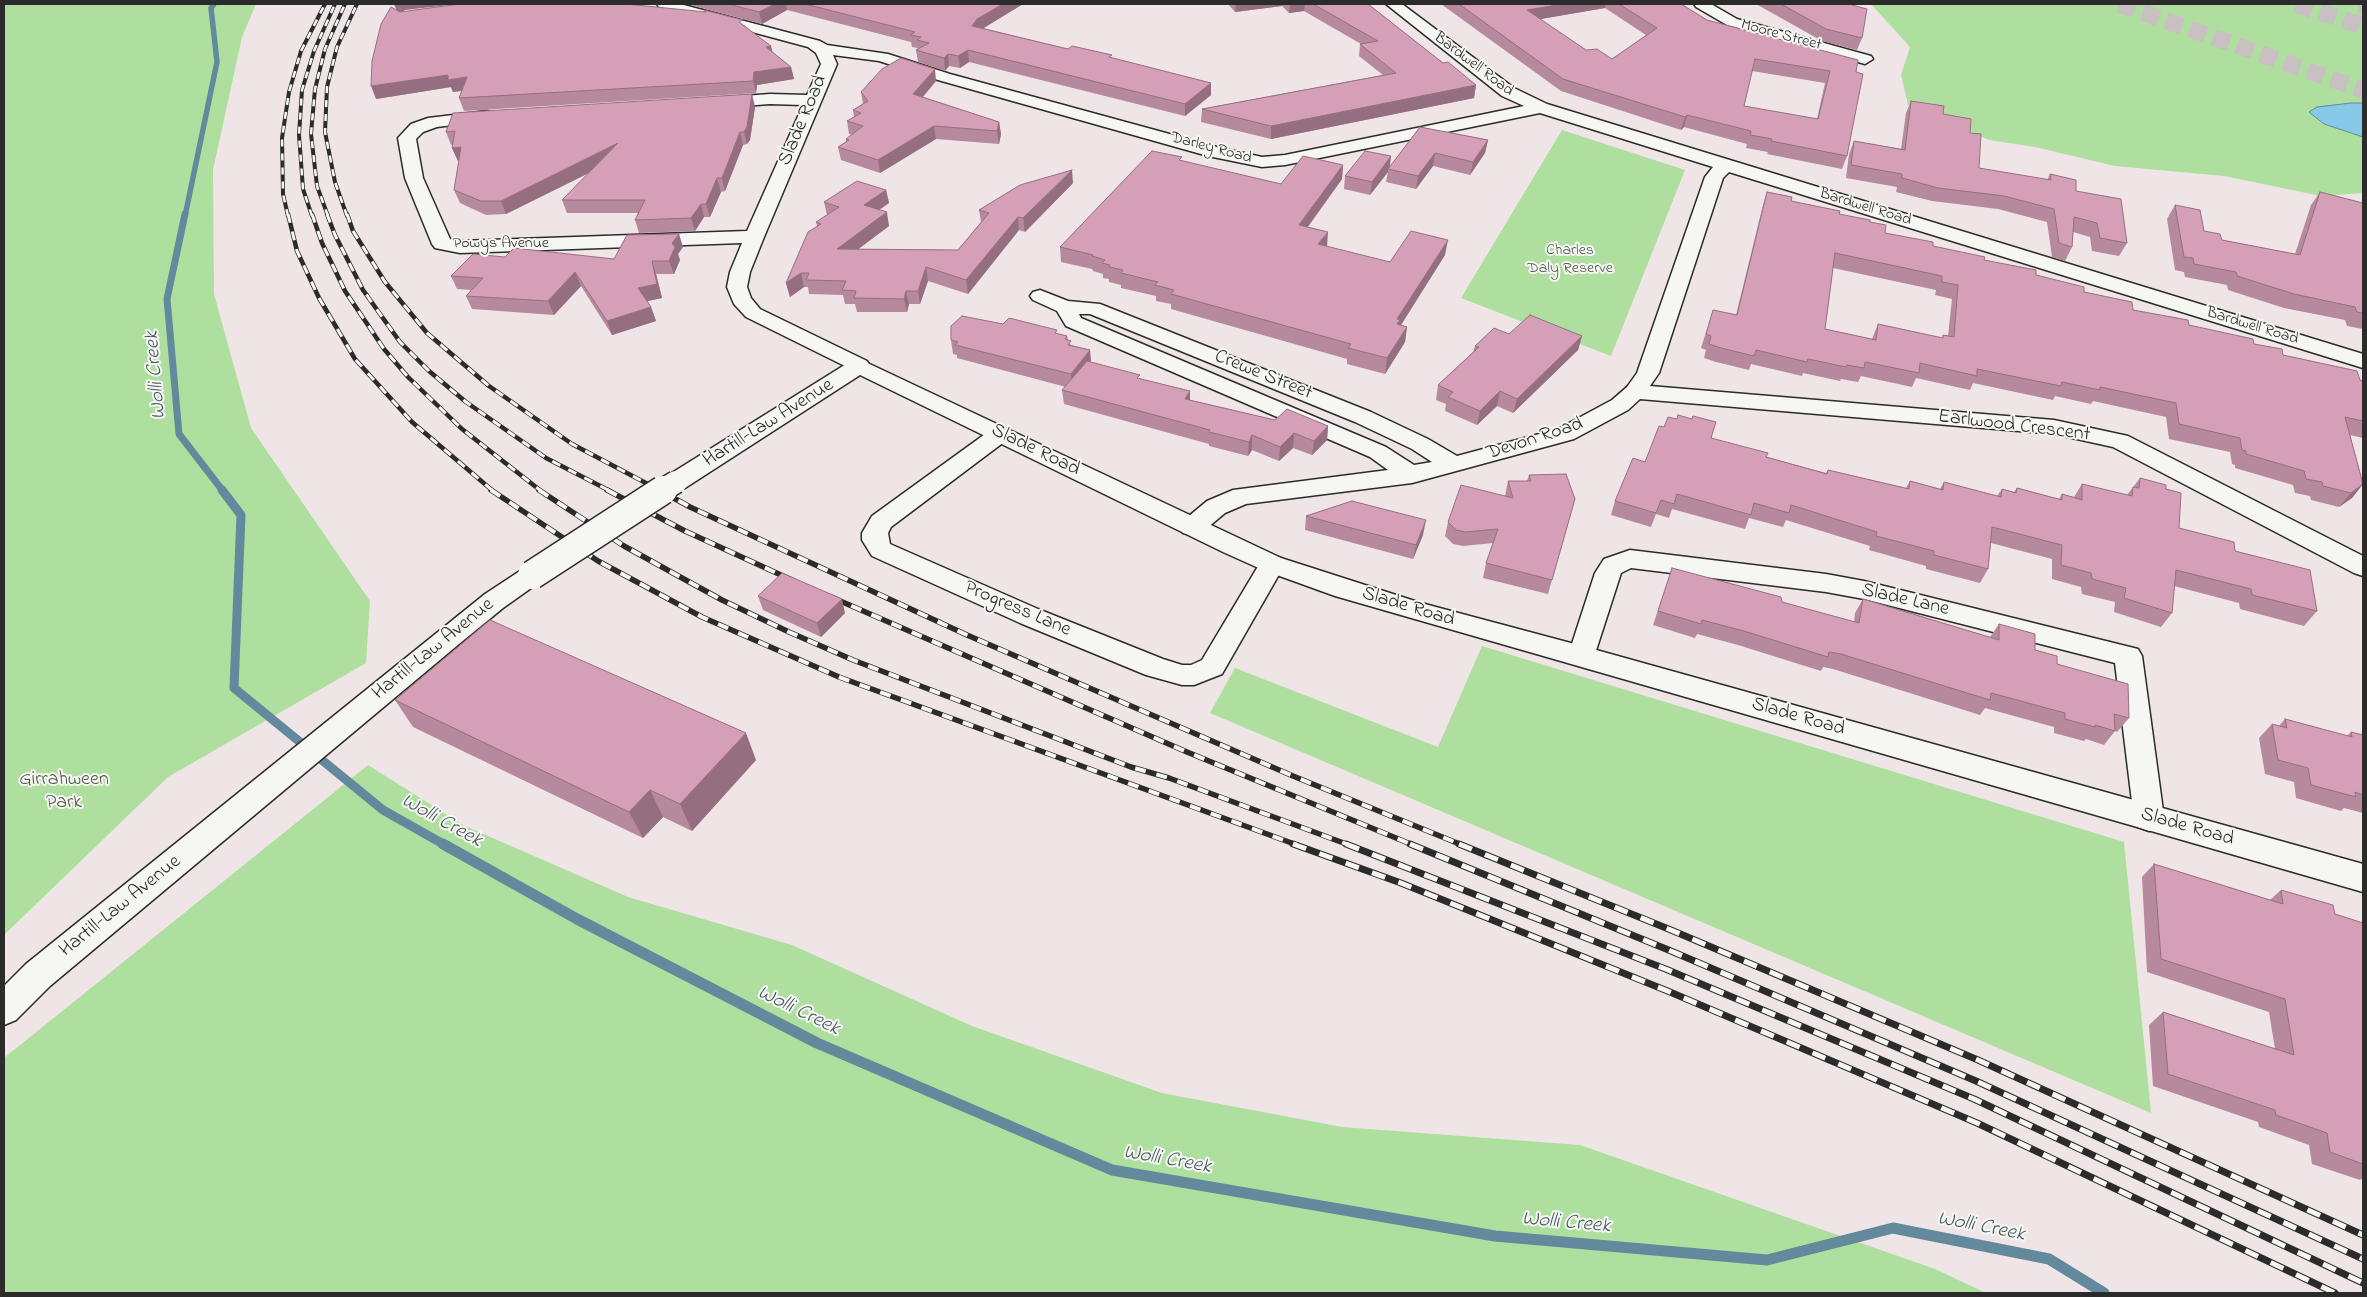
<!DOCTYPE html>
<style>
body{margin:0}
#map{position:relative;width:2367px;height:1297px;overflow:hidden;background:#efe5e6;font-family:"Indie Flower",sans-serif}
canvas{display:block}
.frame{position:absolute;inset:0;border:5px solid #2b2b2b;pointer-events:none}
</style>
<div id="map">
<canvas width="2367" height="1297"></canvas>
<div class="frame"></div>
</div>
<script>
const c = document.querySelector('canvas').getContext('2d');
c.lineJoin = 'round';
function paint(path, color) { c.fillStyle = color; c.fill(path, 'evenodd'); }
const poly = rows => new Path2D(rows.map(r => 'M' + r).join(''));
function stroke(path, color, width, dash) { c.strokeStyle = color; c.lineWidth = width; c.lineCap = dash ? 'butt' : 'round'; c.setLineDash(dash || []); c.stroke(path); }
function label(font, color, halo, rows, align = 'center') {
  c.font = font + ' "Indie Flower",sans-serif'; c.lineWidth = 4; c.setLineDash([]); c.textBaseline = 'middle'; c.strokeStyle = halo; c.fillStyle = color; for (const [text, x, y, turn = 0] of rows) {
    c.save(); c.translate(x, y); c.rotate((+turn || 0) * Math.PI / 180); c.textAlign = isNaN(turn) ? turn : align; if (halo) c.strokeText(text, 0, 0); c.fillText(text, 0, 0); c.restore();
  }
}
const green = poly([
 [4,4,256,4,242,37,213,170,214,294,251,428,370,601,366,663,168,777,4,935],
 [1871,4,2363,4,2363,193,2321,196,2224,176,2115,166,2035,147,1989,140,1908,105,1901,75,1910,47],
 [1562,130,1685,170,1611,356,1461,298],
 [1482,646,2124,842,2151,1113,1210,713,1235,668,1438,747],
 [368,765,463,825,628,897,792,945,972,1026,1162,1093,1342,1127,1580,1145,1935,1269,1986,1293,4,1293,4,1058]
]);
const water = poly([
 [2351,103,2363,103,2363,137,2324,124,2309,112,2317,107,2351,103]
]);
const streamFar3 = poly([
 [185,216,217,62,211,8,214,4]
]);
const streamFar2 = poly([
 [185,214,167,299,179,434,223,491]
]);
const streamFar1 = poly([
 [222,490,241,515,234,688,383,810,445,845]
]);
const stream = poly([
 [443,844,577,919,817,1043,1112,1170,1495,1236,1767,1260,1893,1228,2049,1259,2104,1293]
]);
const highwayTunnel = poly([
 [2119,4,2363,90],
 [2296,4,2363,26],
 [2359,4,2363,5]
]);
const minor = poly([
 [657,4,680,4,820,41,827,45,888,54,950,74,1217,147,1262,157,1285,155,1524,106,1502,96,1386,4,1402,4,1514,88,1547,104,2363,354,2363,368,1729,172,1723,178,1659,373,1650,386,2054,420,2128,436,2363,556,2363,576,2354,573,2113,447,2054,434,1640,399,1628,410,1574,439,1412,483,1246,504,1225,513,1201,533,1192,535,1183,533,1179,527,1183,521,1207,501,1233,490,1388,470,1370,457,1066,326,1057,311,1033,300,1030,296,1033,292,1040,290,1068,301,1100,304,1371,412,1428,439,1457,456,1558,429,1612,400,1627,387,1637,373,1705,177,1713,167,1540,113,1285,165,1262,167,1208,156,938,80,879,61,833,55,837,64,764,237,750,272,747,287,751,298,760,309,867,361,870,366,867,371,859,373,746,317,734,304,727,287,730,272,742,243,460,253,435,248,432,244,405,178,398,138,411,124,428,118,487,111,493,112,496,116,493,120,437,127,423,132,416,139,423,178,450,239,460,241,747,231,803,105,770,104,717,108,711,107,709,103,711,99,717,98,770,94,807,95,821,64,816,53,808,47,659,7,657,4],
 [1079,314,1090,314,1355,422,1412,449,1432,462,1414,465,1386,447,1081,318,1079,314],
 [1694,4,1711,4,1737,19,1871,56,1873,59,1865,64,1727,25,1696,7,1694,4],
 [1000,427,1008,429,1012,434,1008,439,891,527,888,533,890,544,1038,609,1163,659,1182,665,1191,665,1202,660,1263,558,1272,555,1281,558,1285,564,1222,674,1194,685,1182,685,1146,675,1020,623,872,556,862,540,862,533,872,516,992,429,1000,427],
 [1630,550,1826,574,1864,581,2138,649,2142,656,2164,818,2160,827,2149,831,2138,827,2134,818,2115,663,1864,599,1826,592,1631,568,1621,573,1592,663,1582,666,1572,663,1568,656,1595,573,1604,559,1630,550]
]);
const major = poly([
 [859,359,1281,558,1421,603,1582,646,2363,864,2363,892,1335,596,1263,570,1223,552,860,375,685,488,676,490,667,488,664,482,667,476,851,361,859,359],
 [532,566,541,569,545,575,541,581,503,608,459,644,50,986,16,1020,4,1025,4,986,26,964,485,594,523,569,532,566]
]);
const railFar3 = poly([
 [288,216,283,194,282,138,289,92,301,51,325,4],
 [312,216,303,189,299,135,302,90,314,51,335,4],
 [328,216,317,186,311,134,315,89,325,49,345,4],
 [347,216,335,182,325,132,327,87,337,47,357,4]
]);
const railFar2 = poly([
 [288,214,297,251,319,298,355,359,412,422,493,491],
 [312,214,322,243,345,291,384,349,408,377,462,429,541,491],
 [327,214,335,235,363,290,400,342,429,371,466,402,546,458,610,491],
 [347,214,353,231,385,282,427,333,489,386,572,444,661,491]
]);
const railFar1 = poly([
 [491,490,598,561,702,617,839,677,1297,845],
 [539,490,624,546,722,600,789,632,853,660,1131,767,1169,778,1349,845],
 [607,490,685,531,794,581],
 [659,490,690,507,967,635,1293,776,1462,845],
 [831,597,1187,752,1413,845]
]);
const rail = poly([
 [1293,844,1401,883,1670,992,1977,1123,2335,1293],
 [1346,844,1668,970,1974,1099,2363,1283],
 [1410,844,1671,951,1976,1081,2363,1259],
 [1459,844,1671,930,1978,1060,2363,1235]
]);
const majorBridgeFar1 = poly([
 [661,491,676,482]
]);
const majorBridge = poly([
 [532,575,663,490]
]);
const wall = poly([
 [687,4,1023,4,983,28,1068,49,1112,58,1211,83,1211,95,1185,116,969,62,960,68,949,66,945,71,918,62,916,50,918,48,912,47,911,42,787,10,762,24],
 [1228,4,1368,4,1443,63,1476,85,1474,98,1271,139,1201,122,1202,109,1383,75,1359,56,1360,44,1361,44,1304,11,1289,13,1282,6,1235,12],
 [1441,4,1681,4,1707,20,1856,72,1847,156,1842,169,1767,154,1768,152,1746,148,1747,144,1684,127,1681,130,1561,91],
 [1605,8,1646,35,1612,59,1586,50,1540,19],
 [1752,71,1825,83,1817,119,1744,106],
 [1756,4,1852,4,1852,5,1862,38,1857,50,1822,41],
 [396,10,405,10,402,12,705,12,704,10,744,25,772,52,791,67,794,79,757,85,756,93,464,111,459,98,462,91,453,92,451,87,376,99],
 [936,81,923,97,999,122,1001,134,999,144,936,139,880,173,841,160,838,147,846,142,846,139,852,135,849,134,847,121,854,117,853,110,863,104,861,92],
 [1911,101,1943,114,1970,133,1979,168,2047,180,2050,174,2076,191,2127,243,2119,256,2092,251,2090,237,2073,232,2072,247,2065,261,2052,257,2047,222,1998,209,1932,201,1896,192,1897,187,1846,178,1849,154,1854,141,1901,149,1906,113],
 [755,107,750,140,747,144,743,145,725,191,721,192,710,217,704,217,695,231,639,233,635,220,638,213,567,213,562,200,589,173,506,214,486,215,460,203,454,190,459,161,458,161,452,148,453,144,451,145,446,132],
 [1420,127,1488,140,1485,153,1470,175,1433,166,1416,189,1386,182,1388,172,1370,195,1344,189,1345,176,1391,156,1390,167],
 [1182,161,1281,184,1343,165,1342,179,1308,227,1327,247,1390,262,1445,255,1401,325,1407,327,1405,342,1385,374,1347,364,1347,359,1171,309,1171,304,1156,301,1156,296,1121,288,1121,285,1109,282,1109,279,1103,278,1103,274,1093,271,1092,269,1061,262,1060,247],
 [1073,183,1025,232,1019,230,968,294,928,281,920,304,909,304,907,312,857,312,855,304,845,304,843,295,809,294,808,287,804,287,790,297,786,283,817,226,816,222,827,215,824,202,886,190,889,203,879,210,889,226,858,249,958,250,981,222,979,210],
 [1767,192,1791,201,1870,222,1885,233,1984,260,2036,275,2133,310,2254,344,2283,355,2363,381,2363,438,2350,435,2363,484,2352,498,2339,507,2311,500,2310,496,2295,493,2293,485,2235,468,2235,465,2232,464,2230,452,2169,439,2166,417,2093,401,2091,404,2055,396,2053,400,1973,383,1970,390,1916,378,1912,387,1861,376,1858,382,1841,379,1840,381,1803,373,1802,376,1751,364,1749,370,1716,362,1704,358,1706,350,1701,348,1713,310,1736,315,1763,205],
 [1833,268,1936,290,1935,295,1952,299,1948,336,1943,335,1942,338,1878,324,1872,339,1825,329],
 [2320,192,2363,203,2363,329,2347,326,2345,320,2284,308,2228,290,2227,285,2185,277,2184,272,2175,270,2167,219,2175,205,2204,231,2222,240,2295,254,2311,205],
 [683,247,678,254,680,260,674,274,656,274,662,298,647,301,651,307,656,321,612,335,581,286,554,315,472,309,466,296,471,290,457,289,451,276,505,257,614,259],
 [1003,324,1067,336,1068,340,1071,345,1090,350,1091,362,1140,379,1190,391,1190,400,1275,420,1328,426,1327,440,1312,455,1293,448,1279,461,1252,450,1248,456,1209,446,1209,444,1064,404,1062,390,1066,387,957,358,957,355,953,354,951,340],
 [1509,334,1582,336,1578,350,1513,413,1497,406,1477,425,1445,411,1446,404,1436,400,1438,385,1473,352,1475,346],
 [1664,427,1711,438,1766,457,1826,473,1828,470,1906,488,1910,481,1940,489,1944,482,1997,496,2002,489,2014,492,2017,488,2059,499,2062,494,2074,497,2082,484,2127,495,2140,478,2166,489,2179,528,2235,551,2317,611,2304,626,2240,609,2239,603,2174,586,2172,613,2161,627,2114,612,2115,602,2082,594,2081,587,2052,579,2052,559,1991,543,1988,569,1980,583,1926,569,1926,566,1869,550,1870,546,1786,520,1783,527,1749,518,1745,529,1672,509,1669,518,1656,514,1651,527,1611,515,1615,501,1645,462],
 [1529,475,1575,499,1548,594,1483,578,1486,563,1493,543,1463,546,1453,544,1445,536,1448,522,1505,496,1508,481,1527,481],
 [1306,516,1423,535,1413,559,1305,530],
 [1672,568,1782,602,1854,622,1855,613,1863,599,1990,637,1999,624,2035,650,2057,664,2129,718,2117,732,2115,731,2104,745,2086,739,2084,741,2054,733,2054,727,1985,708,1980,715,1833,669,1823,667,1821,671,1738,645,1697,634,1695,638,1653,625],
 [758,596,845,613,821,637,763,610],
 [395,700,756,760,692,831,663,817,643,838,413,727],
 [2285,719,2347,736,2351,732,2363,735,2363,813,2344,808,2341,811,2296,798,2294,782,2265,774,2259,738,2272,724,2279,726],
 [2154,864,2270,900,2281,890,2335,914,2363,923,2363,1178,2360,1180,2312,1164,2309,1145,2259,1127,2258,1122,2153,1086,2149,1025,2163,1012,2275,1049,2269,1012,2147,972,2142,877]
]);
const shadedWall = poly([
 [394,4,458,4,405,10,398,14],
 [775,4,786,4,787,10,762,24,759,12],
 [1003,4,1023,4,979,31,972,26,977,19],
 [1236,4,1282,4,1282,6,1235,12],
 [1290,4,1305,4,1304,11,1289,13],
 [1563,4,1606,4,1605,8,1524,22,1527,10],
 [771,46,774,58,766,47],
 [968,50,969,62,960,68,958,56],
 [948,54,949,66,945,71,944,58],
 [791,67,794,79,757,85,756,93,753,81,754,72],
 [935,69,936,81,915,106,913,94],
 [448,75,467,77,472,89,453,92,451,87,376,99,371,86],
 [1211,83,1211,95,1185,116,1185,104],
 [1476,85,1474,98,1271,139,1271,126],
 [752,94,755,107,750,140,747,144,744,132],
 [1687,115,1684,127,1681,130,1685,117],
 [999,122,1001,134,999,144,997,131],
 [934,126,936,139,880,173,878,160],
 [740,132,743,145,725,191,722,178],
 [1488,140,1485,153,1470,175,1473,162],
 [618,143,623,156,506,214,501,201],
 [461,147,466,160,458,161,452,148],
 [1435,153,1433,166,1416,189,1418,176],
 [1391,156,1389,169,1388,169,1388,172,1370,195,1372,182],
 [1343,165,1342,179,1298,240,1299,225],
 [1072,170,1073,183,1025,232,1023,218],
 [717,178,721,192,710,217,706,204],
 [886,190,889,203,867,218,864,205],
 [701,204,704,217,695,231,691,218],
 [887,212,889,226,840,263,837,249],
 [1018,217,1019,230,968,294,966,280],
 [1328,232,1327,247,1318,244],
 [679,234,683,247,678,254,680,260,674,274,669,261,672,243],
 [1448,240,1445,255,1399,328,1398,335,1397,319],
 [652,261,656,274,662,298,643,302,638,288],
 [926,267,928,281,920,304,918,291],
 [575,272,581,286,554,315,548,301],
 [801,273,804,287,790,297,786,283],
 [906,291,909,304,907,312,904,299],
 [651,307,656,321,612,335,607,321],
 [1407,327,1405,342,1385,374,1387,358],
 [1582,336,1578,350,1513,413,1517,399],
 [1090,350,1091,364,1072,388,1071,374],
 [1190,391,1190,405,1185,399],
 [1500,391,1497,406,1477,425,1480,411],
 [1328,426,1327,440,1312,455,1314,441],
 [1294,433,1293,448,1279,461,1280,447],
 [1252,435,1252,450,1248,456,1249,442],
 [2363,484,2352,498,2339,507,2351,493],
 [1426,520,1423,535,1413,559,1416,545],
 [842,599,845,613,821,637,817,623],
 [746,733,756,760,692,831,680,804],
 [650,790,663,817,643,838,629,812]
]);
const building = poly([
 [460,4,626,4,706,12,704,10,743,20,739,22,771,46,766,47,791,67,754,72,753,81,459,98,467,77,448,80,448,75,371,86,372,61,381,24,391,7,400,12,460,4],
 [728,4,775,4,759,12,728,4],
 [805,4,1003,4,977,19,972,26,1068,49,1072,46,1112,55,1109,57,1211,83,1185,104,968,50,958,56,948,54,944,58,916,50,929,43,917,40,921,37,910,35,915,32,805,4],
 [1313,4,1368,4,1443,63,1448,62,1476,85,1271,126,1202,109,1396,73,1360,44,1378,41,1313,4],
 [1459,4,1563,4,1527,10,1586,50,1597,49,1612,59,1657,28,1619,4,1681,4,1707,20,1858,60,1856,72,1863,74,1847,156,1771,141,1772,139,1750,135,1751,131,1687,115,1685,117,1563,79,1459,4],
 [1755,59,1830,71,1818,119,1744,106,1755,59],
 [1781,4,1852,4,1852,5,1867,9,1862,38,1826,29,1781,4],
 [901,58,935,69,913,94,999,122,997,131,934,126,878,160,838,147,849,140,846,139,863,126,847,121,861,113,853,110,868,101,861,92,882,69,901,58],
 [752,94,747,127,744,132,740,132,722,178,717,178,706,204,701,204,691,218,635,220,645,200,562,200,618,143,501,201,481,201,454,190,461,147,452,148,455,131,446,132,453,113,752,94],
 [1911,101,1944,106,1943,114,1971,119,1970,133,1981,134,1979,168,2051,180,2050,174,2076,180,2076,191,2121,199,2127,243,2100,238,2097,223,2074,217,2072,247,2059,243,2054,209,2004,196,1938,188,1902,178,1902,174,1851,165,1854,141,1905,150,1911,101],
 [1420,127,1488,140,1473,162,1435,153,1418,176,1388,169,1420,127],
 [1152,151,1182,157,1179,160,1281,184,1303,156,1343,165,1299,225,1328,232,1318,244,1390,262,1411,231,1448,240,1397,319,1400,320,1397,324,1407,327,1387,358,1348,348,1351,344,1171,294,1174,290,1155,285,1158,282,1121,273,1123,270,1109,267,1110,265,1102,263,1105,260,1092,256,1093,255,1060,247,1152,151],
 [1365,151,1391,156,1372,182,1345,176,1365,151],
 [1072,170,1023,218,1018,217,966,280,926,267,918,291,906,291,904,299,854,298,856,291,842,290,846,281,806,280,809,273,801,273,786,283,808,232,821,224,816,222,839,207,824,202,857,181,886,190,864,205,887,212,837,249,958,250,989,213,979,210,1020,185,1072,170],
 [1767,192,1792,197,1791,201,1840,211,1839,214,1870,220,1870,222,1886,225,1885,233,1933,242,1933,246,1985,257,1984,260,2036,270,2036,275,2084,287,2084,292,2132,302,2133,310,2188,320,2189,325,2253,339,2254,344,2282,349,2283,355,2357,371,2360,380,2363,381,2363,421,2345,417,2363,484,2351,493,2323,486,2322,482,2306,479,2304,471,2246,454,2246,451,2242,450,2240,438,2179,424,2176,403,2100,387,2100,390,2062,382,2061,386,1977,369,1977,376,1920,363,1919,373,1865,362,1864,368,1847,365,1846,367,1808,359,1807,362,1756,350,1754,356,1721,348,1709,344,1711,336,1706,334,1713,310,1737,315,1767,192],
 [1835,253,1942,276,1942,282,1958,285,1954,337,1943,335,1943,338,1878,324,1876,340,1825,329,1835,253],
 [2320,192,2363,203,2363,313,2357,312,2355,307,2294,294,2237,276,2236,272,2194,264,2193,258,2184,257,2175,205,2200,210,2204,231,2220,234,2222,240,2300,255,2320,192],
 [679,234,672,243,675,247,669,261,652,261,657,284,638,288,651,307,607,321,575,272,548,301,466,296,483,278,451,276,473,254,505,257,514,248,614,259,627,235,679,234],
 [1530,315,1582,336,1517,399,1500,391,1480,411,1448,397,1453,392,1438,385,1479,347,1475,346,1494,328,1509,334,1530,315],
 [962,316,1003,324,1009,318,1057,330,1055,333,1067,336,1065,339,1071,341,1068,345,1090,350,1071,374,955,345,958,342,951,340,951,326,962,316],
 [1087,361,1140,375,1137,378,1190,391,1185,399,1275,420,1287,409,1328,426,1314,441,1294,433,1280,447,1252,435,1249,442,1209,432,1210,430,1062,390,1087,361],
 [1678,415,1692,419,1693,416,1716,422,1711,438,1768,453,1766,457,1827,474,1828,470,1909,489,1910,481,1943,490,1944,482,2001,497,2002,489,2016,493,2017,488,2062,500,2062,494,2082,500,2082,484,2132,496,2133,487,2139,488,2140,478,2166,485,2166,489,2181,493,2179,528,2234,542,2235,551,2310,570,2317,611,2252,595,2251,589,2176,570,2172,613,2124,598,2126,588,2092,579,2091,573,2061,565,2062,545,1992,527,1988,569,1934,555,1934,551,1876,536,1877,532,1791,505,1789,513,1754,503,1751,515,1677,494,1674,504,1661,500,1656,513,1615,501,1633,458,1645,462,1659,426,1664,427,1668,417,1677,419,1678,415],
 [1566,474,1575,499,1552,580,1486,563,1498,529,1466,532,1456,530,1448,522,1461,485,1513,498,1508,481,1531,481,1529,475,1566,474],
 [1352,501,1426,520,1416,545,1306,516,1352,501],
 [1672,568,1781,597,1782,602,1859,623,1863,599,1999,640,1999,624,2035,634,2035,650,2057,656,2057,664,2128,684,2129,718,2114,714,2115,731,2095,725,2095,727,2065,719,2065,713,1991,693,1990,700,1841,654,1829,652,1828,657,1744,631,1702,620,1701,624,1658,611,1672,568],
 [782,573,842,599,817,623,758,596,782,573],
 [490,620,746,733,680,804,650,790,629,812,395,700,490,620],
 [2285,719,2352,737,2351,732,2363,735,2363,795,2355,792,2356,797,2311,785,2308,768,2278,760,2272,724,2287,728,2285,719],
 [2154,864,2283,904,2281,890,2333,905,2335,914,2363,923,2363,1164,2330,1152,2327,1133,2276,1115,2275,1110,2168,1074,2163,1012,2294,1055,2285,999,2161,959,2154,864]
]);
const farStreetnames = [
 ["Moore Street",1781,36,15],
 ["Bardwell Road",1473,65,37],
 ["Darley Road",1211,149,15],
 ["Bardwell Road",1865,208,17],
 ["Powys Avenue",501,244],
 ["Bardwell Road",2252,327,17]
];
const farParknames = [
 ["Charles",1570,251],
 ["Daly Reserve",1570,269]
];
const streetNames = [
 ["Slade Road",804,121,-67],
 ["Crewe Street",1263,376,22],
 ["Hartill-Law Avenue",769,424,-32],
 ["Earlwood Crescent",2014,427,7],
 ["Devon Road",1535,440,-18],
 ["Slade Road",1035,451,26],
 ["Slade Lane",1905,601,13],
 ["Slade Road",1408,608,17],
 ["Progress Lane",1017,610,23],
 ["Hartill-Law Avenue",434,650,-39],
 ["Slade Road",1798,718,16],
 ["Slade Road",2187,828,16],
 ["Hartill-Law Avenue",121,907,-39]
];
const parkNames = [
 ["Girrahween",64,781],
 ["Park",64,804]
];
const waterNames = [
 ["Wolli Creek",157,375,-95],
 ["Wolli Creek",441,822,29],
 ["Wolli Creek",798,1012,26],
 ["Wolli Creek",1167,1161,10],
 ["Wolli Creek",1566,1224,5],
 ["Wolli Creek",1981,1228,11]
];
paint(green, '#afdf9e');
paint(water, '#87c9e8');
stroke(water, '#628a9c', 1);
stroke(streamFar3, '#628a9c', 5.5);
stroke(streamFar2, '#628a9c', 7);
stroke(streamFar1, '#628a9c', 9);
stroke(stream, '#628a9c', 11);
stroke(highwayTunnel, '#c8c0c1', 17, [17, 8]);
stroke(minor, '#2b2b2b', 3);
stroke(major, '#2b2b2b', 3);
paint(minor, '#f6f6f2');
paint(major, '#f6f6f2');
stroke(railFar3, '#2b2b2b', 4);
stroke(railFar2, '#2b2b2b', 4.5);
stroke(railFar1, '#2b2b2b', 5.5);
stroke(rail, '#2b2b2b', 7);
stroke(railFar3, '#f6f6f2', 2.5, [7]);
stroke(railFar2, '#f6f6f2', 3, [9]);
stroke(railFar1, '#f6f6f2', 4, [11]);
stroke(rail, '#f6f6f2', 5, [14]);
stroke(majorBridgeFar1, '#2b2b2b', 25, []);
stroke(majorBridge, '#2b2b2b', 31, []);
stroke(majorBridgeFar1, '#f6f6f2', 22);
stroke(majorBridge, '#f6f6f2', 28);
paint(wall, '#b7899d');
paint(shadedWall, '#956f80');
paint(building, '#d59fb7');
stroke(building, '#956f80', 1);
label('16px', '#2b2b2b', '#f6f6f2', farStreetnames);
label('16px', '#4c5848', '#f6f6f2', farParknames);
label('20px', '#2b2b2b', '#f6f6f2', streetNames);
label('20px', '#4c5848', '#f6f6f2', parkNames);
label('italic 21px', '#475a64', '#f6f6f2', waterNames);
</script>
